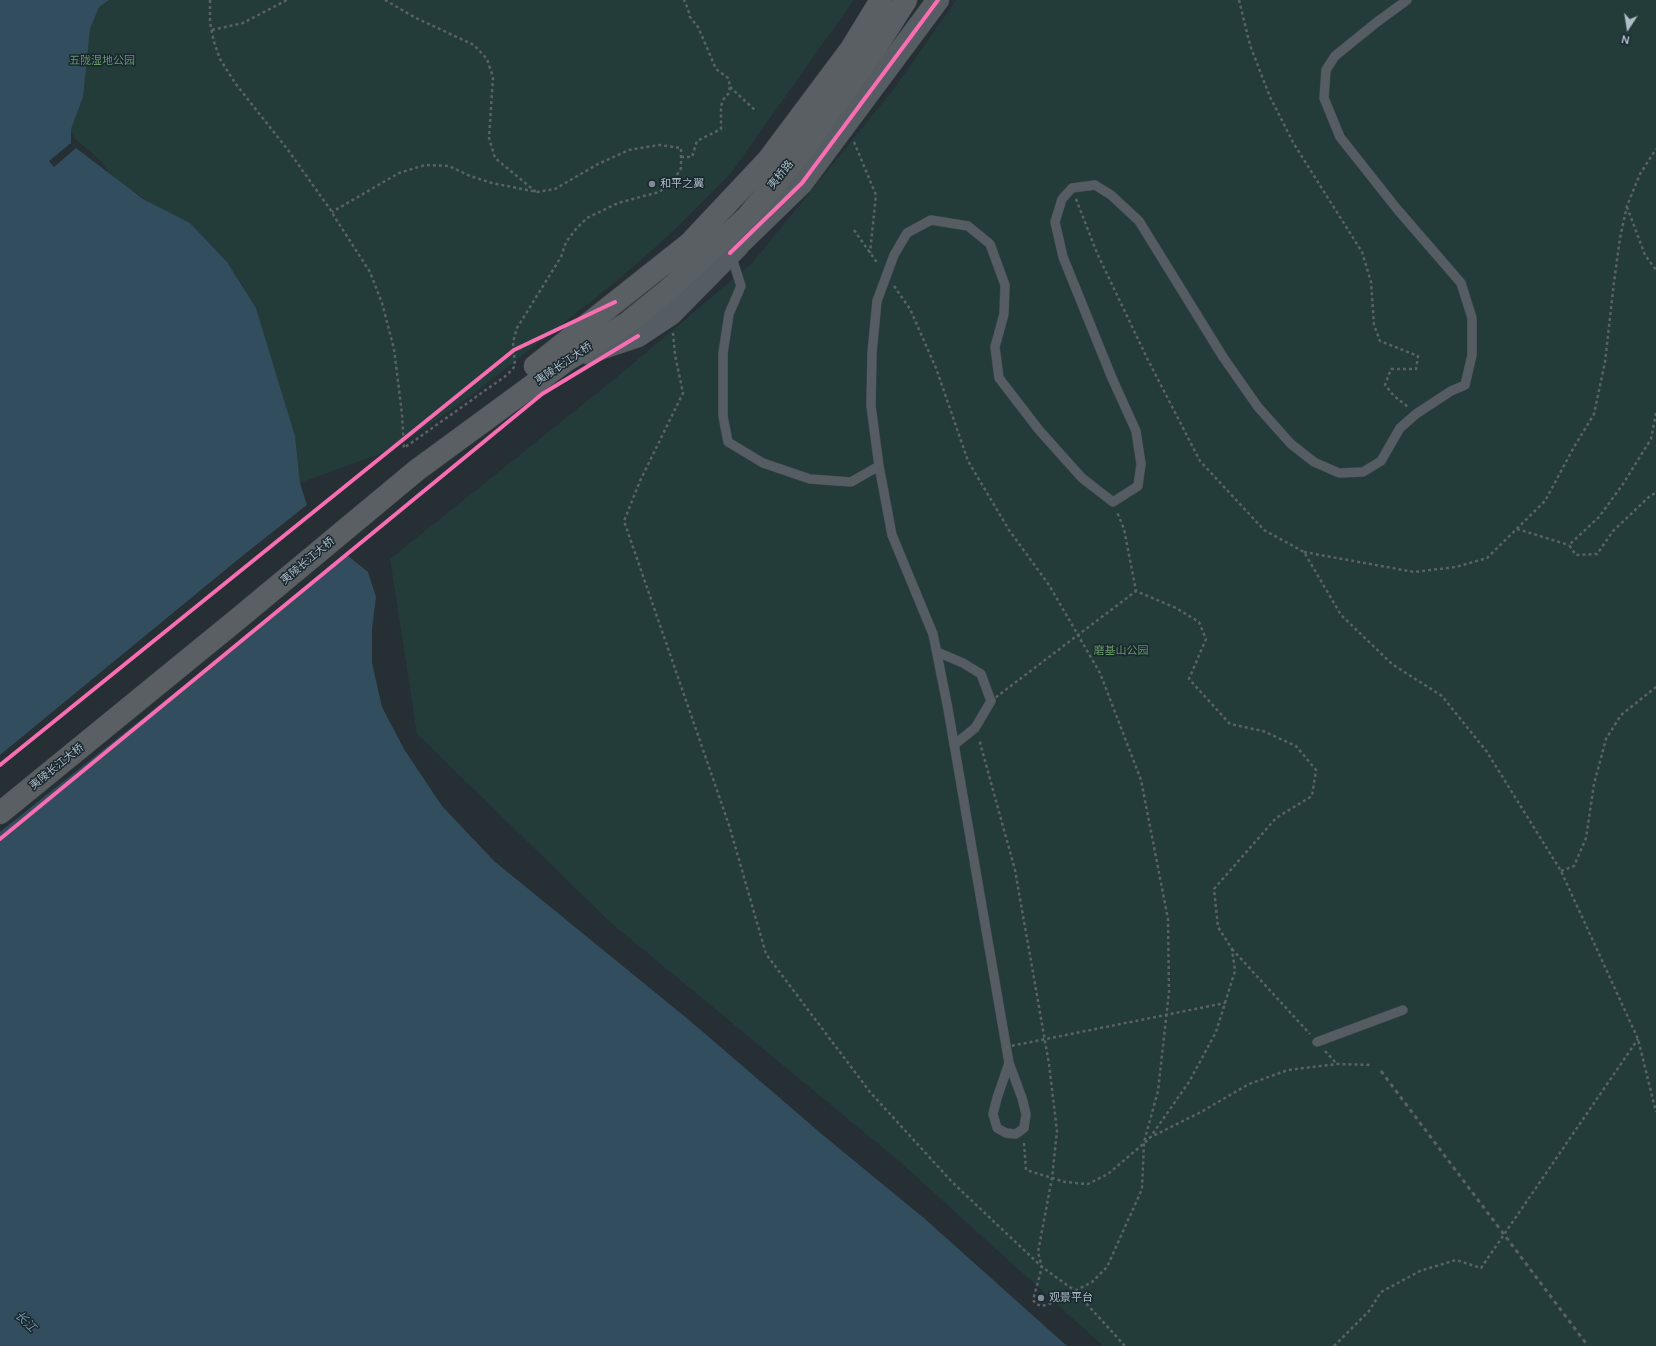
<!DOCTYPE html>
<meta charset="utf-8">
<style>
body{margin:0}
#map{position:relative;width:1656px;height:1346px;overflow:hidden;background:#262f34;font-family:"DM Sans",sans-serif}
canvas{display:block}
.north{position:absolute;left:1608px;top:8px;width:40px;height:40px;-webkit-text-stroke:3px #19272f;paint-order:stroke;rotate:192deg;font-size:11px;font-weight:700;line-height:16px;text-align:center;color:#afbdc7}
.north::after{content:'';display:block;margin:auto;width:14px;height:18px;background:#afbdc7;clip-path:polygon(50% 0,100% 100%,50% 72%,0 100%)}
</style>
<div id="map">
<canvas width="1656" height="1346"></canvas>
<div class="north">N</div>
</div>
<script>
const c = document.querySelector('canvas').getContext('2d');
c.lineJoin = 'round';
function paint(path, color) { c.fillStyle = color; c.fill(path, 'evenodd'); }
const poly = rows => new Path2D(rows.map(r => 'M' + r).join(''));
function stroke(path, color, width, dash) { c.strokeStyle = color; c.lineWidth = width; c.lineCap = dash ? 'butt' : 'round'; c.setLineDash(dash || []); c.stroke(path); }
function label(font, color, halo, rows, align = 'center') {
  c.font = font + ' "DM Sans","Noto Sans SC",sans-serif'; c.lineWidth = 3; c.setLineDash([]); c.textBaseline = 'middle'; c.strokeStyle = halo; c.fillStyle = color; for (const [text, x, y, turn = 0] of rows) {
    c.save(); c.translate(x, y); c.rotate((+turn || 0) * Math.PI / 180); c.textAlign = isNaN(turn) ? turn : align; if (halo) c.strokeText(text, 0, 0); c.fillText(text, 0, 0); c.restore();
  }
}
const green = poly([
 [0,0,854,0,731,173,668,236,617,281,472,395,396,448,300,483,295,436,256,308,227,262,190,223,158,208,121,183,109,173,101,161,75,139,0,7],
 [956,0,1656,0,1656,1346,1103,1346,900,1162,611,923,417,734,390,559,618,376,752,263,893,90]
]);
const water = poly([
 [0,0,109,0,99,7,90,29,83,97,71,129,71,143,76,148,143,199,190,223,227,262,256,308,295,436,300,483,311,518,342,551,368,572,376,597,372,629,372,663,382,707,404,749,442,806,494,861,689,1020,824,1136,925,1219,1067,1346,0,1346]
]);
const pier = poly([
 [71,143,76,148,54,167,49,161],
 [308,504,312,517,349,554,0,832,0,755,241,557]
]);
const path = poly([
 [210,0,210,23,214,42,220,59,235,83,288,150,332,212,334,216,370,272,382,303,394,349,402,414,404,448,507,375,515,366,513,342,517,328,561,257,566,242,576,229,587,218,618,203,659,192,673,182,681,168,681,148,659,145,629,150,598,164,555,189,537,192,492,183,470,176,449,166,425,165,399,173,332,212],
 [385,0,416,18,474,45,487,59,493,77,489,138,495,158,536,192],
 [1239,0,1250,45,1270,97,1294,144,1362,252,1371,282,1374,325,1380,341,1418,356,1416,369,1391,369,1385,385,1394,396,1408,407],
 [212,30,243,23,287,0],
 [730,87,756,111],
 [854,142,876,195,870,253],
 [681,157,692,157,697,141,721,129,721,106,723,100,729,93,730,86,728,78,716,69,698,27,690,17,688,9,684,0],
 [1076,199,1097,253,1147,358,1200,461,1264,530,1304,552,1341,615,1392,664,1442,696,1487,752,1561,871,1638,1039,1656,1112],
 [1627,207,1645,255,1656,270],
 [854,230,878,264],
 [894,286,910,309,936,368,968,461,1009,530,1049,585,1100,673,1141,780,1168,919,1169,992,1158,1091,1144,1142,1142,1189,1107,1267,1092,1282,1052,1303,1042,1306,1036,1304,1033,1300,1042,1267,1038,1252,1052,1178,1057,1131,1049,1064,1015,870,979,739],
 [673,333,675,355,683,393,640,481,624,521,729,825,766,954,870,1092,952,1182,1042,1267,1074,1290,1125,1346],
 [1656,413,1651,439,1623,484,1599,517,1569,545,1576,555,1597,554,1613,531,1651,495,1656,493],
 [1517,529,1569,545],
 [1304,552,1414,572,1456,567,1487,558,1545,501,1574,447,1594,414,1605,362,1614,282,1620,238,1627,206,1640,174,1656,149],
 [1561,871,1574,866,1586,838,1594,784,1606,739,1621,715,1656,687],
 [1232,949,1310,1034],
 [1325,1051,1337,1064],
 [1149,1138,1201,1112,1249,1084,1288,1070,1337,1064,1372,1065],
 [1024,1143,1026,1170,1065,1182,1088,1184,1108,1174,1149,1139,1189,1082,1216,1032,1235,971,1232,949,1218,927,1214,889,1276,818,1312,796,1316,770,1296,746,1263,731,1230,724,1189,679,1206,639,1199,622,1176,608,1136,591,1124,529,1117,512],
 [1334,1346,1369,1311,1381,1292,1420,1271,1456,1260,1481,1268,1638,1039]
]);
const service = poly([
 [731,255,741,286,729,314,723,353,723,416,728,442,763,463,810,479,851,482,879,466],
 [937,652,963,663,981,674,991,701,975,728,954,745],
 [1317,1042,1403,1010],
 [1009,1063,997,1098,993,1114,997,1128,1006,1133,1016,1134,1024,1128,1026,1114,1022,1098,1009,1063,948,709,933,634,892,535,879,466,871,406,872,353,877,301,894,255,907,233,931,220,968,226,990,244,1005,285,1004,314,995,347,999,378,1039,430,1082,478,1113,502,1138,486,1141,464,1136,431,1112,378,1063,257,1055,222,1062,199,1072,188,1095,185,1111,195,1139,221,1223,357,1258,407,1291,444,1314,462,1339,473,1363,472,1381,461,1400,428,1416,414,1451,391,1465,385,1472,355,1472,318,1461,283,1397,209,1340,137,1324,98,1326,70,1335,56,1377,22,1407,0]
]);
const tertiary = poly([
 [730,253,802,183,938,0],
 [587,353,638,336,671,314,738,246]
]);
const trunk = poly([
 [535,366,690,243,768,160,851,49,881,0],
 [0,813,239,618,417,470,567,360,626,324,668,290,747,217,804,148,876,47,906,0]
]);
const rail = poly([
 [1381,1071,1588,1346]
]);
const pathBridge = poly([
 [991,701,1136,591],
 [1006,1047,1225,1003]
]);
const cycleway = poly([
 [730,253,802,183,938,0],
 [0,765,514,350,615,302],
 [0,839,542,394,638,336]
]);
const markers = [
 [652,184,4,"#7f8b94"],
 [1041,1298,4,"#7f8b94"]
];
const parkNames = [
 ["五陇湿地公园",102,61],
 ["磨基山公园",1121,651]
];
const streetNames = [
 ["夷桥路",781,175,-51],
 ["夷陵长江大桥",564,364,-34],
 ["夷陵长江大桥",308,561,-40],
 ["夷陵长江大桥",57,767,-39]
];
const poiNames = [
 ["和平之翼",660,184],
 ["观景平台",1049,1298]
];
const waterNames = [
 ["长江",25,1322,44]
];
paint(green, '#233b39');
paint(water, '#324d5e');
paint(pier, '#262f34');
stroke(service, '#444b4f', 10);
stroke(tertiary, '#444b4f', 23);
stroke(trunk, '#434b50', 23);
stroke(path, '#5a6266', 2.5, [3, 3]);
stroke(service, '#565d62', 9);
stroke(tertiary, '#565d62', 22);
stroke(trunk, '#5a5f64', 22);
stroke(rail, '#5a6166', 3, [4, 4]);
stroke(pathBridge, '#5a6266', 2.5, [3, 3]);
stroke(cycleway, '#f96db3', 4);
for (const [x, y, r, color] of markers) { const dot = new Path2D(); dot.arc(x, y, r, 0, 2 * Math.PI); c.fillStyle = color; c.fill(dot); stroke(dot, '#19272f', 1.5); }
label('11px', '#659866', '#19272f', parkNames);
label('11px', '#afbdc7', '#19272f', streetNames);
label('11px', '#afbdc7', '#19272f', poiNames, 'left');
label('italic 12px', '#6e95ab', '#19272f', waterNames);
</script>
